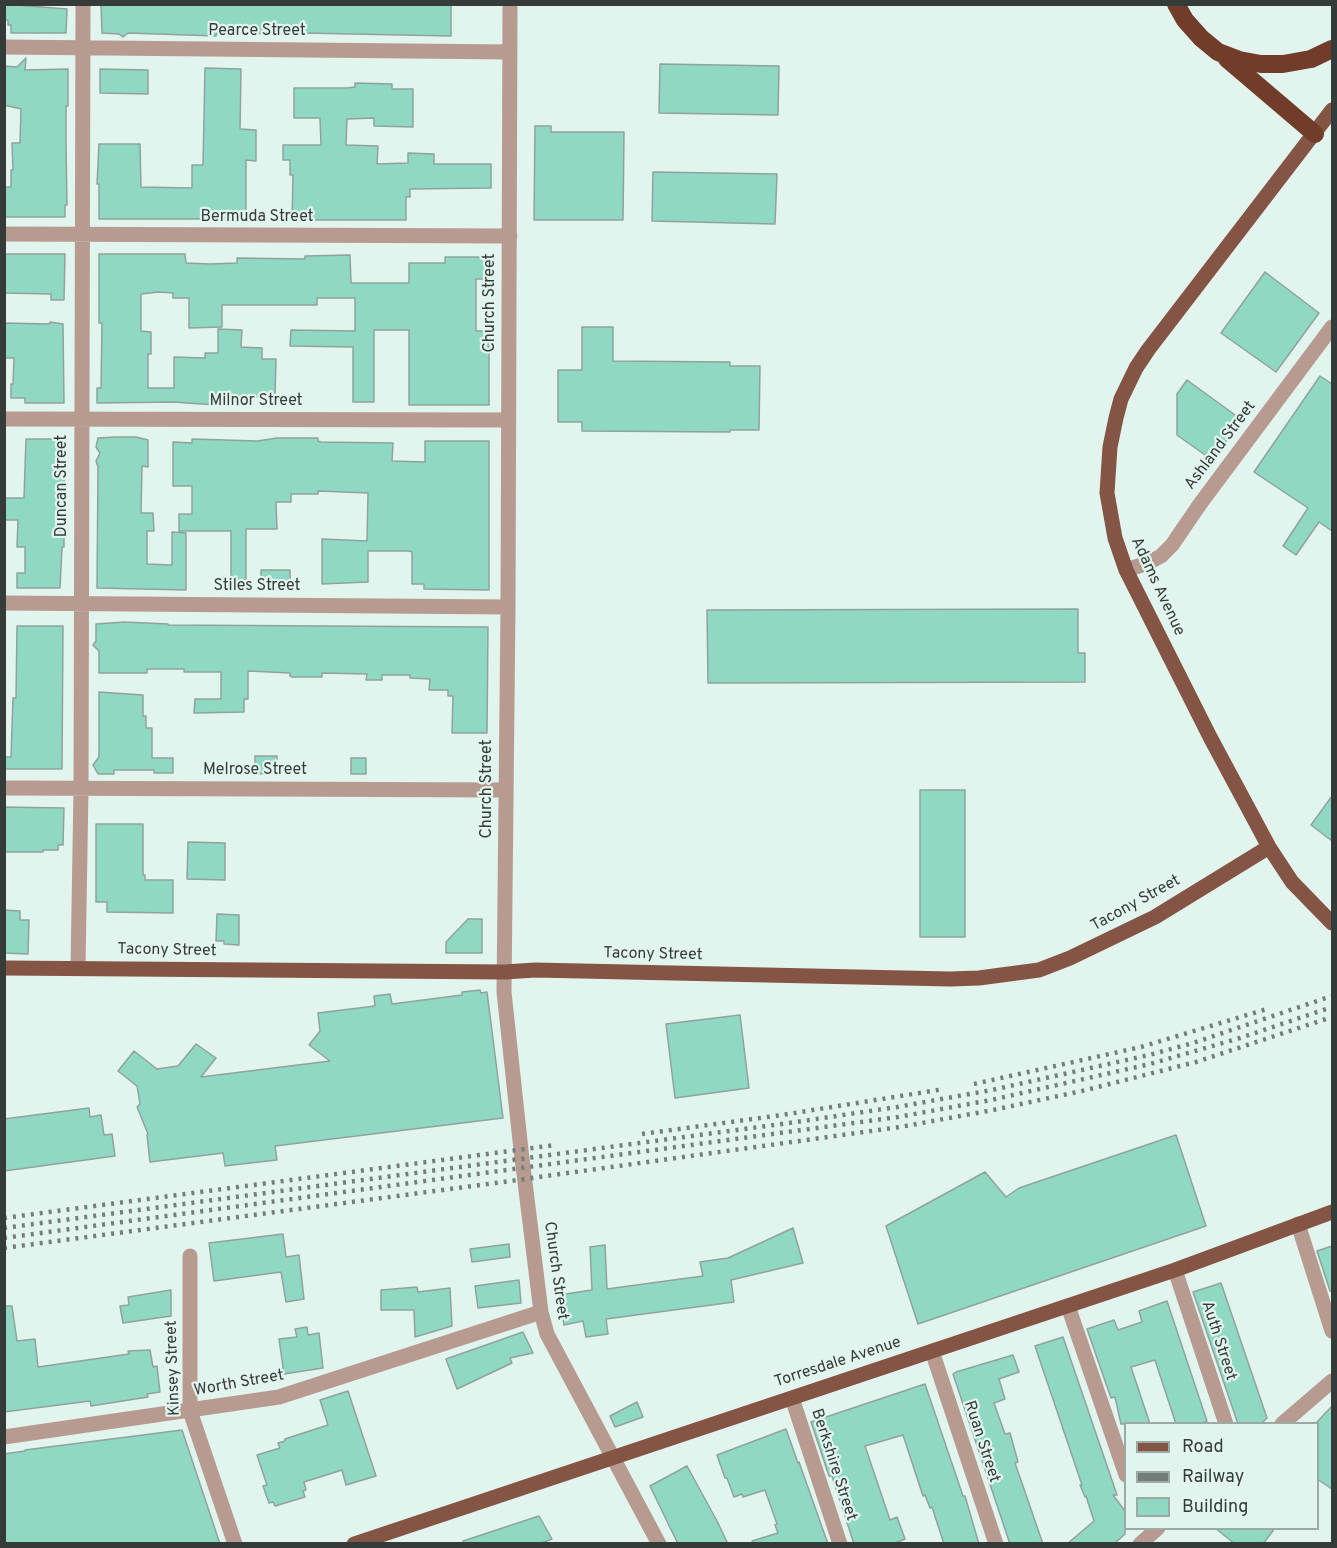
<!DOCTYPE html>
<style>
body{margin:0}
#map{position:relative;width:1337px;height:1548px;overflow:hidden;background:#e2f4ee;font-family:Overpass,sans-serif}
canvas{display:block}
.frame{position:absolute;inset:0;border:6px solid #343b39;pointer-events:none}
.legend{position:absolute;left:1124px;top:1422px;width:195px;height:108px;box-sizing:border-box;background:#e2f4ee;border:2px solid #9caaa6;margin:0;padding:8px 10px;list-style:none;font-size:18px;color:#343b39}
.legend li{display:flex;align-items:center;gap:12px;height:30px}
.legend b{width:30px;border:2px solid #9caaa6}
</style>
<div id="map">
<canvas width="1337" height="1548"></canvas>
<div class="frame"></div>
<ul class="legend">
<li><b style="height:8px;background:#845544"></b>Road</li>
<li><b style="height:8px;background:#737e7a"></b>Railway</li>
<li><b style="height:16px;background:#8ed8c4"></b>Building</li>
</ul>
</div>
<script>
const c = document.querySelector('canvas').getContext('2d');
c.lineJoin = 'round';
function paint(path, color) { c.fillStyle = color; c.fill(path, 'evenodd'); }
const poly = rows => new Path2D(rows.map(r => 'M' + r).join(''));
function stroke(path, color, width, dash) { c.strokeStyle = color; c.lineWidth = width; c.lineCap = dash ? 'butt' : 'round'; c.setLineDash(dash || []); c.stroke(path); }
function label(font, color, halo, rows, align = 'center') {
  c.font = font + ' Overpass,sans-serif'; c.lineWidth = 4.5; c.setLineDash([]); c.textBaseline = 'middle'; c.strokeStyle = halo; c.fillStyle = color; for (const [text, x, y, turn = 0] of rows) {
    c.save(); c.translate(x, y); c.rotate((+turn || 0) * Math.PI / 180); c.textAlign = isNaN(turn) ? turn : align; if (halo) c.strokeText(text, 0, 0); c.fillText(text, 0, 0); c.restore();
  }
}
const building = poly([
 [4,4,67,9,66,33,11,33,11,25,8,25,8,20,4,20,4,4],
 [101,4,451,4,451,36,303,33,216,34,216,36,128,33,123,37,119,34,102,33,101,4],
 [26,58,25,70,68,69,68,106,66,106,66,143,67,205,65,205,65,217,4,217,4,187,11,187,11,170,13,170,12,143,20,143,21,109,4,105,4,66,17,67,26,58],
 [660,64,779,66,778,115,659,113,660,64],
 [205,68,241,69,240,129,256,130,256,161,246,160,246,219,99,219,99,184,97,184,99,144,140,144,141,187,192,188,192,165,203,165,205,68],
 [100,69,148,70,148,94,100,93,100,69],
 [355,83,392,84,392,89,413,89,413,127,374,126,374,118,347,119,346,145,378,146,377,164,408,163,408,153,434,154,434,164,491,164,491,188,410,189,410,197,406,197,406,220,292,220,293,175,290,175,290,160,283,160,283,145,321,145,320,118,294,118,294,88,347,88,355,87,355,83],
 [535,126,551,126,551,132,624,132,623,220,534,220,535,126],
 [653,172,777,174,775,224,652,221,653,172],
 [4,254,65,254,64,300,51,300,51,294,4,293,4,254],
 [99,254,185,254,186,263,210,264,237,263,237,258,305,259,305,256,350,255,351,283,409,283,409,263,445,263,445,257,490,257,490,279,476,279,476,331,489,331,489,405,409,405,409,330,374,330,374,402,353,402,353,347,290,346,291,330,355,331,355,298,317,298,317,305,222,305,222,327,189,328,189,298,173,298,173,293,159,292,141,294,141,331,151,332,151,354,148,354,148,388,174,388,174,357,205,358,205,353,218,353,218,329,242,330,241,347,262,348,262,359,276,359,275,397,216,396,216,405,173,402,97,403,97,388,101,388,102,323,99,323,99,254],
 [1265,272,1319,313,1276,372,1221,333,1265,272],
 [50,322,63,324,64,403,25,403,25,398,11,398,11,384,13,384,14,358,4,358,4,323,50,324,50,322],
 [582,327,613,327,613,361,730,362,730,366,760,366,759,430,730,430,730,432,582,431,582,422,558,422,558,370,582,370,582,327],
 [1320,376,1332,384,1332,531,1319,522,1296,555,1283,546,1308,508,1254,472,1320,376],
 [1187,380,1242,420,1212,460,1177,435,1177,394,1187,380],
 [115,437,136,437,148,440,148,467,142,466,141,513,153,513,154,531,147,531,147,564,172,565,172,532,186,533,186,590,97,588,98,467,96,461,100,453,96,447,98,438,115,437],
 [277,438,318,438,318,441,321,442,393,443,392,461,425,462,425,441,489,441,489,590,424,589,424,584,412,584,412,552,409,551,368,551,368,582,322,584,322,539,367,541,368,493,318,491,318,494,291,494,291,502,276,502,277,529,246,529,246,580,231,580,231,531,179,531,179,514,192,514,192,486,173,486,173,442,192,443,192,439,257,441,277,438],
 [26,439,64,439,64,547,62,547,60,588,17,588,17,573,25,573,25,547,17,547,18,520,4,520,4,498,24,498,26,439],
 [261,570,290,570,290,583,276,585,276,588,261,588,261,570],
 [1078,609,1078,653,1085,653,1085,682,708,683,707,610,1078,609],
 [125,622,168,624,168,625,488,627,487,733,452,733,453,696,448,696,448,690,429,690,430,679,410,678,410,675,382,675,382,680,366,680,367,674,322,673,322,677,292,677,290,676,290,673,248,671,248,699,244,699,244,712,194,713,195,699,221,699,221,672,184,672,184,669,147,669,147,673,99,673,99,651,93,645,96,641,96,624,125,622],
 [17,626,63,626,62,769,4,769,4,757,11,757,13,698,16,698,17,626],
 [99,692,143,695,143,716,146,716,146,728,152,728,152,758,173,758,173,773,154,773,154,770,114,770,114,774,98,774,93,765,99,757,99,692],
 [255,756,277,756,277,773,255,774,255,756],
 [351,758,366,758,366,774,351,774,351,758],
 [920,790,965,790,965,937,920,937,920,790],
 [1332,796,1332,841,1311,825,1332,796],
 [4,807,64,808,63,845,58,845,58,850,43,850,43,852,4,852,4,807],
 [96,824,143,824,143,875,145,875,145,880,173,880,173,913,107,912,107,902,96,902,96,824],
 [188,842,225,843,225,880,187,879,188,842],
 [4,910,20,911,20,920,29,920,28,954,4,953,4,910],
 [217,914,239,915,239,945,224,944,224,941,216,941,217,914],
 [468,919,482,919,482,953,446,953,446,942,468,919],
 [480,990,481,993,487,992,503,1118,275,1146,277,1160,233,1165,225,1166,223,1153,150,1162,147,1135,148,1134,137,1107,140,1104,137,1086,118,1071,134,1051,157,1069,178,1066,196,1044,216,1058,201,1077,330,1061,309,1045,320,1031,318,1013,375,1006,374,996,390,994,392,1004,462,995,462,992,480,990],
 [740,1015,749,1088,675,1098,666,1024,740,1015],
 [89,1108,90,1117,101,1115,104,1135,112,1134,115,1156,4,1171,4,1119,89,1108],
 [1176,1135,1206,1226,918,1324,886,1226,985,1172,1006,1197,1019,1188,1176,1135],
 [793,1228,803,1263,731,1280,734,1302,606,1319,608,1334,586,1337,583,1321,564,1325,559,1295,592,1290,590,1247,605,1245,607,1289,703,1276,700,1262,728,1258,793,1228],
 [283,1234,286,1257,299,1255,304,1299,286,1302,281,1272,214,1281,209,1243,283,1234],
 [509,1244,510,1257,472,1262,470,1249,509,1244],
 [1332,1246,1332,1291,1330,1291,1317,1251,1332,1246],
 [519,1280,521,1303,478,1308,475,1286,519,1280],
 [1221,1283,1267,1418,1261,1424,1238,1424,1193,1292,1221,1283],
 [417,1287,418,1292,450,1288,452,1326,415,1337,414,1310,381,1310,381,1290,417,1287],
 [171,1290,171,1316,123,1323,120,1306,129,1305,128,1297,171,1290],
 [1167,1301,1207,1421,1200,1424,1176,1424,1155,1360,1131,1367,1150,1424,1121,1424,1115,1397,1111,1398,1087,1329,1114,1320,1118,1330,1142,1322,1139,1311,1167,1301],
 [4,1306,12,1306,17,1341,35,1339,38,1367,129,1354,128,1351,150,1350,153,1367,157,1366,160,1392,147,1394,148,1397,91,1406,90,1401,4,1412,4,1306],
 [307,1327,308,1335,319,1333,323,1368,284,1374,279,1339,297,1337,295,1329,307,1327],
 [523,1332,533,1353,510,1358,512,1363,457,1389,446,1359,523,1332],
 [1063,1337,1117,1495,1113,1495,1125,1511,1125,1534,1114,1544,1067,1544,1094,1521,1086,1496,1085,1497,1080,1485,1082,1485,1035,1346,1063,1337],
 [1013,1355,1019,1372,999,1379,1005,1399,994,1403,1005,1434,1010,1433,1018,1462,1015,1463,1043,1544,1010,1544,953,1374,956,1372,1013,1355],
 [925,1384,963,1496,965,1496,979,1544,944,1544,932,1507,930,1508,925,1495,923,1496,903,1435,865,1446,890,1520,897,1517,905,1539,893,1544,854,1544,832,1476,829,1476,811,1422,925,1384],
 [348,1391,376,1476,346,1485,342,1470,304,1482,306,1490,303,1491,305,1497,275,1506,273,1502,269,1503,263,1486,267,1485,257,1455,280,1448,278,1443,285,1441,285,1439,328,1425,320,1400,348,1391],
 [637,1402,643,1417,615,1427,610,1416,637,1402],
 [1332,1406,1332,1489,1317,1479,1317,1422,1332,1406],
 [786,1429,798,1463,799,1462,828,1544,753,1544,752,1541,778,1533,775,1525,777,1524,765,1490,743,1497,742,1494,734,1497,727,1478,725,1478,717,1455,786,1429],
 [182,1430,220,1544,4,1544,4,1454,25,1451,25,1450,182,1430],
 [687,1466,717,1521,728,1544,678,1544,650,1486,687,1466],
 [539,1516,552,1539,539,1544,464,1544,463,1541,539,1516],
 [1215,1528,1275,1528,1263,1544,1235,1544,1215,1528]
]);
const minor = poly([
 [510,4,508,607,504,992,521,1150,541,1312,547,1334,659,1544],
 [4,47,510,52],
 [4,234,510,236],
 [4,419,508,420],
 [1126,570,1148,563,1161,556,1172,545,1200,504,1332,327],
 [4,603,508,607],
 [4,788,506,790],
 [78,968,81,789,83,4],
 [1298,1224,1332,1331],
 [190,1256,190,1411,235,1544],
 [1175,1270,1226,1424],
 [1068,1306,1126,1475],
 [932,1351,996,1544],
 [792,1398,840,1544],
 [1282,1424,1332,1381],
 [4,1437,279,1397,541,1312],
 [1140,1544,1158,1528]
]);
const major = poly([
 [1332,110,1148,350,1136,368,1121,399,1116,418,1110,447,1107,493,1115,538,1126,570,1210,737,1269,847,1292,882,1332,923],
 [4,968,505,972,535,970,950,979,979,978,1039,970,1070,958,1155,917,1269,847],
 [354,1544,1175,1270,1332,1212]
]);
const highway = poly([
 [1176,4,1185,20,1201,38,1218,52,1239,60,1261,64,1283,64,1311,59,1332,49],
 [1227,59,1315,134]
]);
const rail = poly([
 [974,1084,1141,1047,1267,1009],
 [642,1134,782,1115,944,1089],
 [4,1218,555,1145],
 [4,1228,789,1123,897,1107,992,1090,1149,1055,1193,1043,1332,996],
 [4,1238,898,1117,991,1100,1150,1064,1240,1038,1332,1007],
 [4,1248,503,1182,900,1127,993,1110,1082,1091,1196,1062,1332,1017]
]);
const streetNames = [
 ["Pearce Street",257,32],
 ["Bermuda Street",257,218],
 ["Church Street",491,303,-90],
 ["Milnor Street",256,402],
 ["Ashland Street",1221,446,-53],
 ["Duncan Street",63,486,-90],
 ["Stiles Street",257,587],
 ["Adams Avenue",1157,587,65],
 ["Melrose Street",255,771],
 ["Church Street",488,789,-90],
 ["Tacony Street",1136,904,-29],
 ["Tacony Street",167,951,1],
 ["Tacony Street",653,955,1],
 ["Church Street",555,1271,82],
 ["Auth Street",1218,1341,72],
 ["Torresdale Avenue",838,1363,-18],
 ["Kinsey Street",174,1368,-92],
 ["Worth Street",239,1384,-10],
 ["Ruan Street",981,1442,72],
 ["Berkshire Street",833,1465,72]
];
paint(building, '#8ed8c4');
stroke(building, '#91a29d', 1.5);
stroke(minor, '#b79b91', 15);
stroke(major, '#845544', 15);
stroke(highway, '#713c29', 18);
stroke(rail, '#737e7a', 4.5, [3, 6]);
label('16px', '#343b39', '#e2f4ee', streetNames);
</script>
